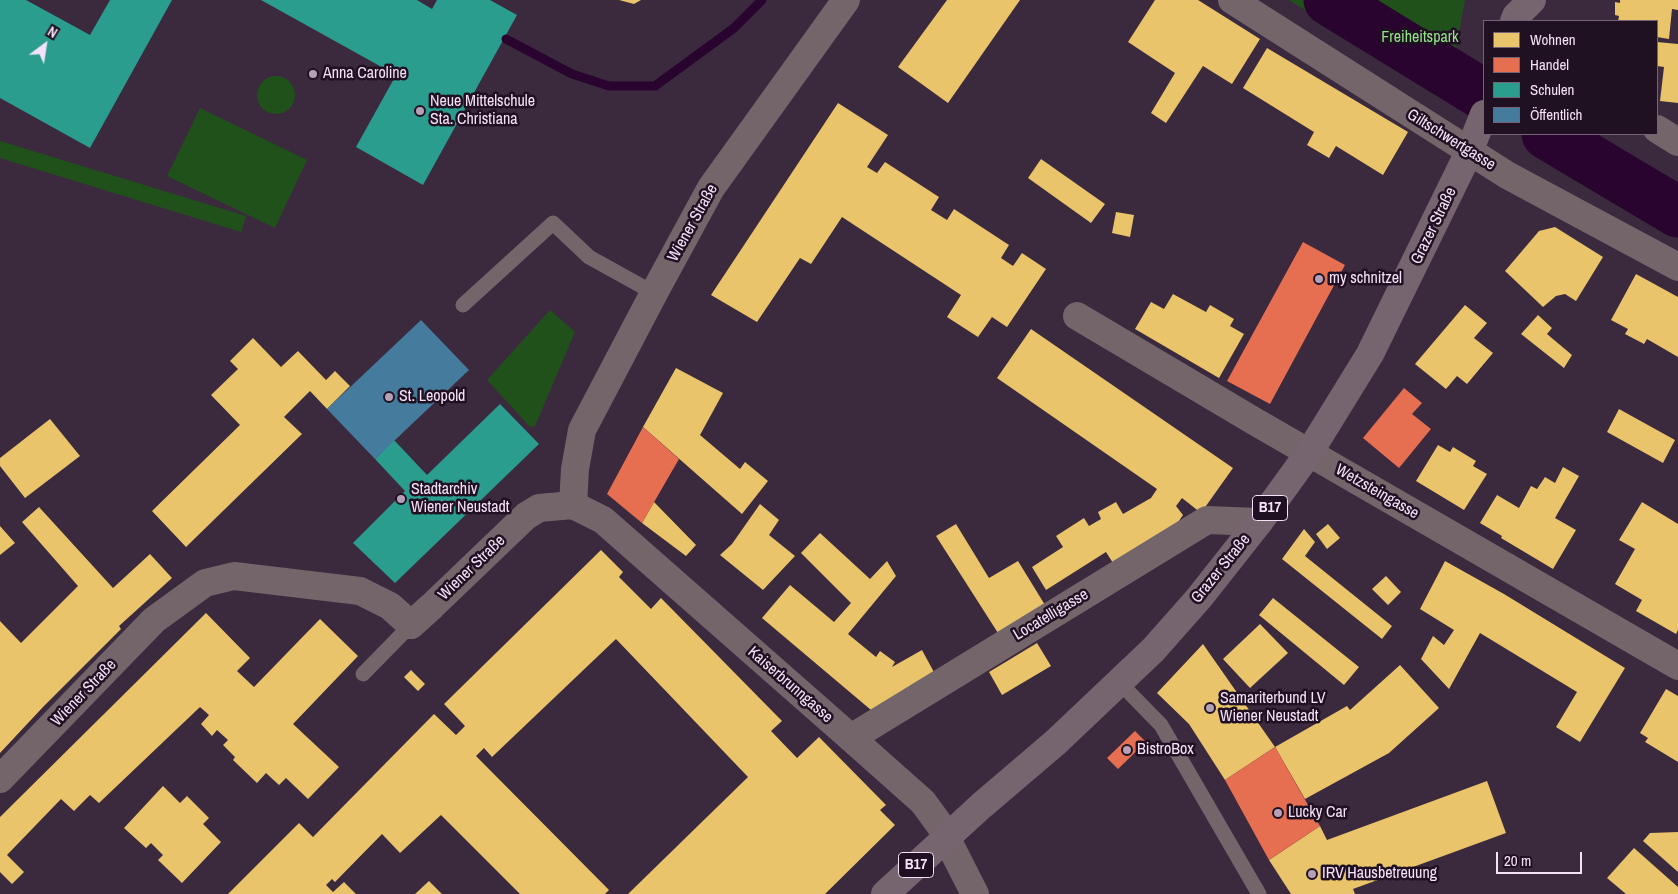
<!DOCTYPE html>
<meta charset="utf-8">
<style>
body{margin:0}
#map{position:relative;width:1678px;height:894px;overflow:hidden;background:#3b293e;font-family:"Archivo Narrow",sans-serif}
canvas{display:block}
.legend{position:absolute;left:1483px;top:20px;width:175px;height:115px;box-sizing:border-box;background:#201122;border:1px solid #756478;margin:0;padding:6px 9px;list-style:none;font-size:15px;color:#f5e1f8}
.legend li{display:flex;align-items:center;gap:10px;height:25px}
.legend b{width:25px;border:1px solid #756478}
.north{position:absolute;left:20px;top:20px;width:50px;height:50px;-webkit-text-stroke:4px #201122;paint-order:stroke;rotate:31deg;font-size:14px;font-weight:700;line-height:20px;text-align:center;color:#f5e1f8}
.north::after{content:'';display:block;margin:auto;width:18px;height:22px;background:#f5e1f8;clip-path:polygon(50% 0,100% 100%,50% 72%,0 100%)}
.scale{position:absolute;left:1496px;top:852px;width:86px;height:22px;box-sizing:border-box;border:2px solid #f5e1f8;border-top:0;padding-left:6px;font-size:15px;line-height:18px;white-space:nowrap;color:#f5e1f8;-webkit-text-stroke:4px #201122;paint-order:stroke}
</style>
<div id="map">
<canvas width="1678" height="894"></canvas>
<ul class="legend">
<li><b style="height:14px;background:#e9c46a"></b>Wohnen</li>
<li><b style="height:14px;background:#e76f51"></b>Handel</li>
<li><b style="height:14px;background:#2a9d8f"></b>Schulen</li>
<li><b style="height:14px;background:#457b9d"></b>Öffentlich</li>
</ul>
<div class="north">N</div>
<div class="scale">20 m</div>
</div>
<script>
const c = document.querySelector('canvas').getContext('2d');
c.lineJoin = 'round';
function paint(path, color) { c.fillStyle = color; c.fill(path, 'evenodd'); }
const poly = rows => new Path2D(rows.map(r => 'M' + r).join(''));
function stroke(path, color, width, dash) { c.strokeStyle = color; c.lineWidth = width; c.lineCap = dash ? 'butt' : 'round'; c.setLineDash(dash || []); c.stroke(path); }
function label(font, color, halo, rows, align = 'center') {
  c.font = font + ' "Archivo Narrow",sans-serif'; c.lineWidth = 5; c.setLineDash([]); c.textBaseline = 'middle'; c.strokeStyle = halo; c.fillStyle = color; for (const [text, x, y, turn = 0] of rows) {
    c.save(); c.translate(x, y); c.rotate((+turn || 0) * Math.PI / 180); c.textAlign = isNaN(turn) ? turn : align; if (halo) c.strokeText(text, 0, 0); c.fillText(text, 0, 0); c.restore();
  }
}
const green = poly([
 [1289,0,1465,0,1456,49,1438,93],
 '257 95a19 19 0 1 1 38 0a19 19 0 1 1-38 0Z',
 [200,108,307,160,275,228,167,176],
 [0,141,246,216,241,232,0,158],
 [550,310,575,332,535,426,530,427,487,380]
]);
const homes = poly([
 [619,0,641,0,634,4],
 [947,0,1020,0,948,103,898,67],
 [1155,0,1198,0,1260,39,1232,84,1203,66,1166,123,1151,113,1175,73,1128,42],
 [1620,0,1678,0,1678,10,1672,9,1669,39,1657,37,1657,21,1618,21,1619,16,1615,15,1615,2,1620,3],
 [1657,42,1678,44,1678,103,1660,101,1664,67,1657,66],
 [1267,48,1408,132,1383,175,1336,146,1329,158,1307,145,1314,132,1243,88],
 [838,103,888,135,867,167,877,173,885,162,939,197,931,210,947,220,954,209,1009,245,1001,258,1013,266,1022,253,1046,269,1007,327,992,317,978,337,947,317,961,295,842,217,811,264,800,258,757,322,711,295],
 [1041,159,1105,204,1091,223,1028,178],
 [1116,212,1134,215,1130,237,1112,233],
 [1555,227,1603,257,1576,301,1565,294,1556,296,1543,307,1505,271,1539,231],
 [1636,274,1678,297,1678,357,1647,339,1644,344,1625,334,1628,329,1611,320],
 [1173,294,1206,312,1210,305,1234,319,1230,326,1244,334,1219,378,1135,329,1151,302,1164,309],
 [1465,305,1487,323,1474,338,1493,353,1467,384,1457,376,1446,389,1415,364],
 [1538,315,1552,328,1547,334,1572,355,1564,368,1521,334],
 [1031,329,1233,468,1201,513,1182,498,1176,506,1183,515,1174,528,1113,563,1106,552,1046,590,1032,567,1063,547,1056,536,1084,518,1089,526,1101,519,1098,512,1116,502,1123,514,1151,498,1157,489,997,378],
 [253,338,281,367,298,351,326,380,335,371,350,386,327,409,310,391,284,417,302,434,186,547,152,511,240,425,211,395,238,369,230,361],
 [676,368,723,393,700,435,740,469,745,462,768,481,742,514,643,427],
 [1619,409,1675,440,1663,463,1607,432],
 [50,419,80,456,25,498,0,466,0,458],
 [1438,445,1450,452,1453,447,1476,461,1473,466,1487,474,1464,510,1416,481],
 [1563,467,1579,476,1555,518,1576,530,1553,569,1501,538,1502,536,1480,523,1497,495,1519,508,1531,486,1537,489,1545,477,1555,483],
 [654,502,696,545,686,556,642,523],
 [1642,502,1678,524,1678,630,1676,634,1636,611,1642,600,1615,584,1635,549,1619,540],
 [760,504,779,520,769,535,795,556,763,590,720,555,732,544],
 [39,507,113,588,150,554,172,578,119,626,121,629,43,707,0,753,0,621,21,643,78,586,22,522],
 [956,524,989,578,1018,561,1045,605,998,633,936,536],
 [1328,524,1340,538,1327,549,1316,534],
 [0,526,15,543,0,555],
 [1304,529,1315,542,1305,556,1392,626,1382,639,1282,559],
 [820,533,870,579,887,561,896,576,848,634,876,657,880,651,895,662,892,667,922,650,935,674,871,710,762,618,790,585,834,622,851,603,801,553],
 [601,550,623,572,619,577,651,609,661,598,782,721,771,731,797,758,819,737,886,805,880,810,895,825,825,894,628,894,748,777,616,639,492,757,484,748,476,756,609,890,605,894,520,894,441,815,400,853,382,834,335,882,332,879,326,885,333,892,344,882,356,894,228,894,299,823,313,837,434,714,456,735,465,726,444,704],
 [1445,561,1504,594,1625,668,1580,742,1556,727,1577,692,1480,633,1449,689,1421,659,1433,636,1444,645,1454,630,1420,609],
 [1386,576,1401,592,1388,605,1372,589],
 [1273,598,1359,667,1344,685,1259,615],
 [206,613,250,658,237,671,254,687,320,619,358,656,293,724,339,767,308,799,286,778,279,785,266,773,257,783,233,760,235,757,223,745,228,740,217,730,212,736,201,724,209,715,200,707,99,803,90,795,74,811,61,799,7,855,24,872,12,884,0,872,0,817],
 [1260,624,1288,653,1250,688,1223,659],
 [1037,643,1051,666,1002,695,989,672],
 [1203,644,1275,747,1347,706,1350,710,1400,665,1439,708,1389,753,1305,799,1275,747,1225,780,1189,724,1157,693],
 [411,670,425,684,418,691,404,677],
 [1666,689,1678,696,1678,762,1645,742,1648,738,1640,733],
 [1487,781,1506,833,1353,889,1355,894,1291,894,1269,860,1320,826,1327,840],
 [163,786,180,803,187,796,209,818,203,824,221,842,182,883,158,860,163,855,151,843,146,848,124,828],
 [1678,832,1678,872,1643,841,1650,833],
 [1634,848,1678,887,1678,894,1626,894,1607,878],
 [429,881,442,894,415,894]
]);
const shops = poly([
 [1303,242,1345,265,1270,404,1227,381],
 [1404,388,1422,403,1412,414,1431,429,1399,468,1363,438],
 [643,427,679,459,642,523,607,494],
 [1135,731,1146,742,1118,769,1107,758],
 [1275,747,1320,826,1269,860,1225,780]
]);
const schools = poly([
 [0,0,26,0,90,35,110,0,172,0,90,148,0,98],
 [261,0,417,0,432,9,437,0,490,0,517,15,423,185,356,147,396,75],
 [500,404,539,444,395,583,353,543,405,491,375,459,394,440,427,475]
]);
const public = poly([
 [421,320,469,370,375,459,327,409]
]);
const stream = poly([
 [506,39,572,74,609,86,655,86,734,28,762,0]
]);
const river = poly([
 [1329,0,1484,95],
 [1547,134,1678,212]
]);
const service = poly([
 [463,305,553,223,589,257,654,293],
 [363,674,411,625],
 [1119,682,1161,725,1259,894]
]);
const minor = poly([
 [1232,0,1507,175,1678,267],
 [1657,129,1678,142],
 [1077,316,1254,421,1678,666],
 [573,505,575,469,582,430,654,293,711,188,846,0],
 [851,738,1207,520,1259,522],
 [946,837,975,894]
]);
const tertiary = poly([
 [0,779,154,620,205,583,234,576,360,591,390,606,411,625,432,606,526,516,539,508,573,505,603,520,851,738,923,802,942,828,946,837]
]);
const primary = poly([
 [1514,21,1516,16,1532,0],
 [885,894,981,806,1056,742,1153,650,1199,598,1259,522,1309,453,1370,354,1469,152,1484,114]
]);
const markers = [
 [313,74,5,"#b4a1b7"],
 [420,111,5,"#b4a1b7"],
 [1319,279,5,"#b4a1b7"],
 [389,397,5,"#b4a1b7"],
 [401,499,5,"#b4a1b7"],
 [1210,708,5,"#b4a1b7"],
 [1127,750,5,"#b4a1b7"],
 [1278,813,5,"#b4a1b7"],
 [1312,874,5,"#b4a1b7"]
];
const shields = [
 [1270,508,35],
 [916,865,35]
];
const shieldNames = [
 ["B17",1270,508],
 ["B17",916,865]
];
const parkNames = [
 ["Freiheitspark",1420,38]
];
const poiNames = [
 ["Anna Caroline",323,74],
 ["Neue Mittelschule",430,102],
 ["Sta. Christiana",430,120],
 ["my schnitzel",1329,279],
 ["St. Leopold",399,397],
 ["Stadtarchiv",411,490],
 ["Wiener Neustadt",411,508],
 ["Samariterbund LV",1220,699],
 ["Wiener Neustadt",1220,717],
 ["BistroBox",1137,750],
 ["Lucky Car",1288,813],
 ["IRV Hausbetreuung",1322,874]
];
const streetNames = [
 ["Giltschwertgasse",1451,140,32],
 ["Wiener Straße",693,223,-61],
 ["Grazer Straße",1434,226,-64],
 ["Wetzsteingasse",1377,492,30],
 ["Wiener Straße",472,568,-44],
 ["Grazer Straße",1221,569,-51],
 ["Locatelligasse",1051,615,-31],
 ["Kaiserbrunngasse",790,685,41],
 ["Wiener Straße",84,693,-46]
];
paint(green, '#21511b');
paint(homes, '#e9c46a');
paint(shops, '#e76f51');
paint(schools, '#2a9d8f');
paint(public, '#457b9d');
stroke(stream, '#28042f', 9);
stroke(river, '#28042f', 51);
stroke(service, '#74656a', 15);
stroke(minor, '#74656a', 28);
stroke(tertiary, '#74656a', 28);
stroke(primary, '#76646e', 28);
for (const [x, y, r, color] of markers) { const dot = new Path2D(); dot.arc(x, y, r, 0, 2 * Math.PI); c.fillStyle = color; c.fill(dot); stroke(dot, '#201122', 2); }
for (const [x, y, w] of shields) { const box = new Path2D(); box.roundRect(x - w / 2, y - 12.5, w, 25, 4); c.fillStyle = '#201122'; c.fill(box); stroke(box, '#f5e1f8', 1); }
label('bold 15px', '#f5e1f8', null, shieldNames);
label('16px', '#93e388', '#201122', parkNames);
label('16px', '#f5e1f8', '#201122', poiNames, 'left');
label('16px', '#f5e1f8', '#201122', streetNames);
</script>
